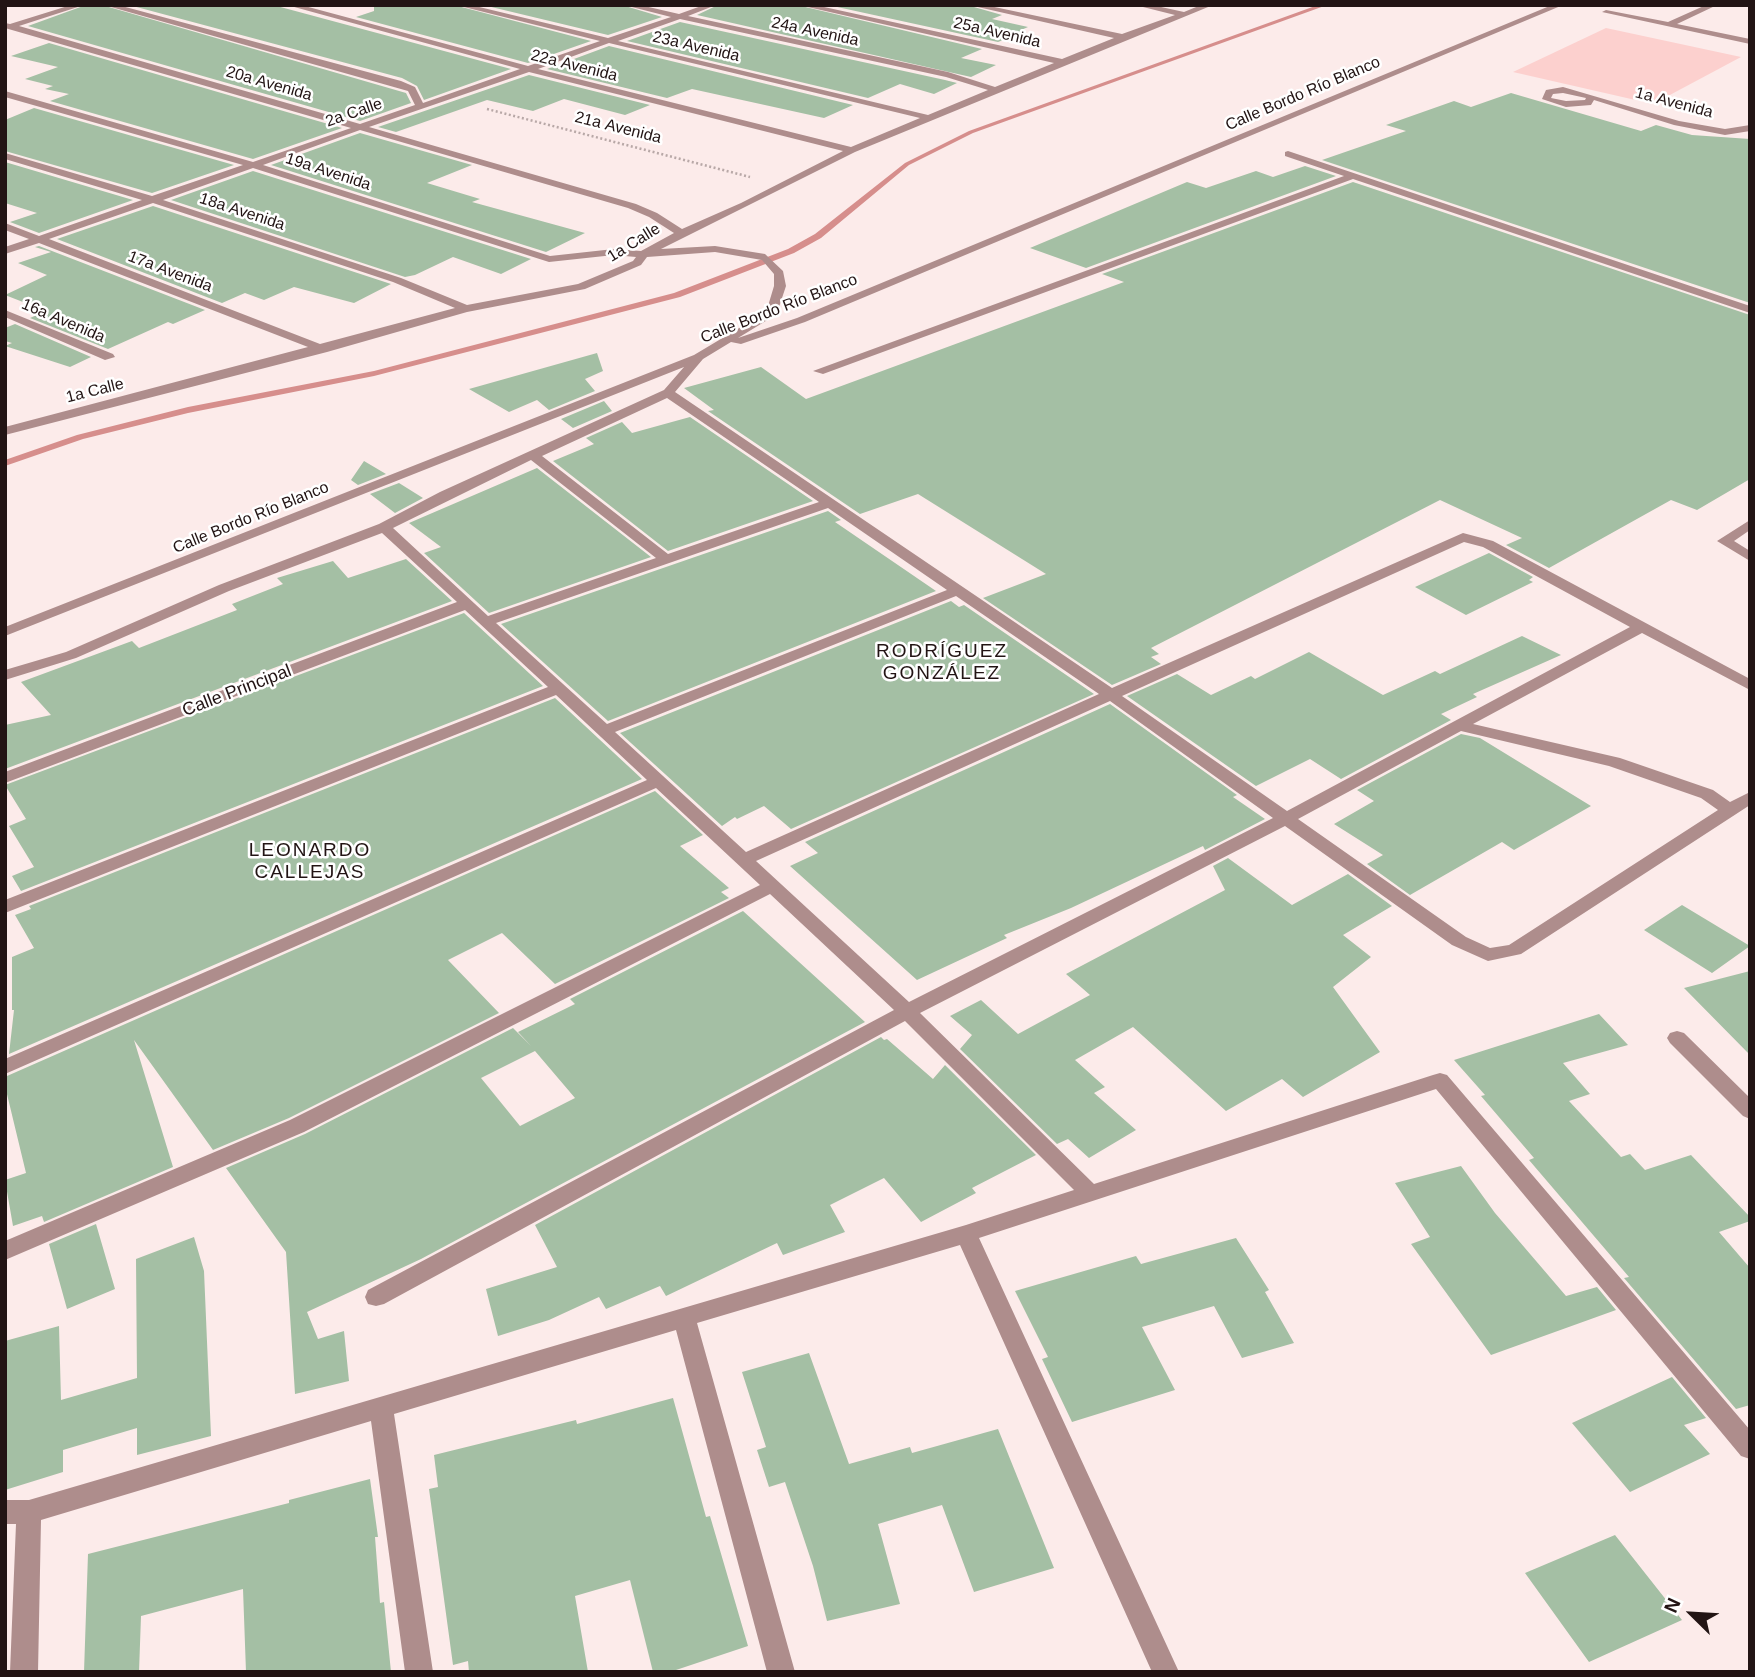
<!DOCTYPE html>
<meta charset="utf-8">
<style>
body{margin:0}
#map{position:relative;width:1755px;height:1677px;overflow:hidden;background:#fcebea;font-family:Helvetica,sans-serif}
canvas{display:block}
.frame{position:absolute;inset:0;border:7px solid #221414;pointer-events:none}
.north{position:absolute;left:1657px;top:1579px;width:70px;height:70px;-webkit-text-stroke:5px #fff;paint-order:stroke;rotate:294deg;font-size:19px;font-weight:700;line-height:28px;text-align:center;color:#221414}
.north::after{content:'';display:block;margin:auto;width:24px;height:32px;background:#221414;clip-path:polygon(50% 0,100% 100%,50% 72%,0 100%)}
</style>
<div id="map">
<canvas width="1755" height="1677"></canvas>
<div class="frame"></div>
<div class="north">N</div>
</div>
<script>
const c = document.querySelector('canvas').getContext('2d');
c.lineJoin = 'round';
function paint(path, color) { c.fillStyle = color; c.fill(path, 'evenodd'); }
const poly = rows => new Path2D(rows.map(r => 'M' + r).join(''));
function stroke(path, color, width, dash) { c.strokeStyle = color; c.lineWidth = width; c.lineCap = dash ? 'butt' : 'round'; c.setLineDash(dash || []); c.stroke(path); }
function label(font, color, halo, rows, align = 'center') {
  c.font = font + ' Helvetica,sans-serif'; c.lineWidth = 5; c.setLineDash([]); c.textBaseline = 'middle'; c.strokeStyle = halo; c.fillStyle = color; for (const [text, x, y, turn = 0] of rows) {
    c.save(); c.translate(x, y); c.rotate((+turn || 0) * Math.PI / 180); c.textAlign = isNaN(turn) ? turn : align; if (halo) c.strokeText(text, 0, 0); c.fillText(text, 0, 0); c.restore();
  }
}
const green = poly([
 [1606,28,1741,57,1653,104,1513,72]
]);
const stream = poly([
 [1318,5,1327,5,973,133,909,165,821,238,794,253,680,297,374,376,188,413,83,439,5,466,5,460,77,435,188,407,374,371,674,293,788,249,815,234,905,163,969,131,1318,5]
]);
const building = poly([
 [86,5,102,5,406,93,411,103,360,121,28,26],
 [129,5,273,5,511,69,424,100,417,86,402,78],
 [374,5,454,5,591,41,528,63,356,17,374,11],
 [483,5,622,5,662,17,608,35],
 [718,5,797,5,982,49,961,58,996,65,971,77,697,15],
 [828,5,967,5,1002,15,992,19,1028,27,1021,30,1026,31,998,42],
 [680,22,945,80,957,83,934,94,900,84,868,98,627,41],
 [49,43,342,128,253,159,50,101,69,94,45,89,53,86,25,79,58,67,11,56],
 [609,46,853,105,824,118,692,89,667,98,547,69],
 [529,75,650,105,625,115,564,99,533,111,487,100,396,132,378,127],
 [1511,93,1641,131,1656,125,1692,135,1750,139,1750,303,1322,160,1406,131,1386,125,1454,101,1471,107],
 [34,108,234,165,152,193,5,151,5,120],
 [360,133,472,165,427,183,480,199,472,202,585,233,546,252,271,165],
 [5,162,133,200,39,233,10,222,37,213,5,203],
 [1305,166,1336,176,1086,268,1030,248,1187,182,1206,188,1256,171,1273,177],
 [253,171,531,259,501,274,453,257,415,275,405,277,171,200],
 [1353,182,1750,315,1750,479,1697,510,1671,500,1549,568,1506,545,1522,538,1440,500,1151,648,1159,654,1151,657,1161,664,1112,685,983,598,1046,574,918,494,860,514,708,411,714,410,684,388,761,367,806,399,1124,282,1102,274],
 [153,206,391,284,354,303,294,287,264,300,245,293,222,303,57,239],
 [39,246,205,310,173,324,168,322,108,349,30,318,46,311,5,295,47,275,18,263,51,252,35,247],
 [15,324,91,357,70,367,5,346,12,343,5,341,5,328],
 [597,353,603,371,585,379,595,391,549,410,537,400,509,412,469,389],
 [604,401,612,411,573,428,561,419],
 [690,417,813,501,668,551,553,461,594,444,586,438,622,422,632,433],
 [364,461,386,474,358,485,351,480],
 [537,468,651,557,489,613,424,553,441,547,409,523],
 [399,483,423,498,395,513,370,494],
 [828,511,841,520,835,522,936,591,608,721,501,624],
 [1489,553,1533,577,1529,580,1533,582,1466,615,1415,587],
 [406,559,452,601,5,769,5,725,51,715,21,682,132,641,139,648,237,610,232,604,283,584,277,578,333,561,348,578],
 [951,601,959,607,964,605,1094,694,791,829,764,806,737,819,735,817,722,826,620,733],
 [464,613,543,686,21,891,12,876,34,867,9,826,26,819,5,785],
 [1522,636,1561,655,1473,694,1477,697,1441,714,1451,720,1341,779,1310,759,1256,786,1127,696,1177,674,1211,695,1251,676,1255,679,1309,652,1383,695,1435,671,1440,674],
 [555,698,642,779,9,1054,14,1010,12,1010,12,957,34,948,15,915,31,909,29,906],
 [1110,704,1237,795,1233,797,1265,819,1205,850,1203,846,1071,908,1004,935,1007,938,917,980,790,866,818,853,805,842],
 [1461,734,1480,738,1591,806,1514,850,1502,842,1410,895,1367,864,1383,855,1334,824,1374,801,1357,790],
 [655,791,703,835,680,846,729,888,721,892,729,898,555,984,502,933,448,960,499,1013,289,1118,213,1150,134,1040,173,1167,44,1222,42,1216,13,1226,5,1180,26,1173,6,1090,7,1076],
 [1228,858,1292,905,1348,874,1392,906,1343,935,1371,957,1333,987,1380,1052,1303,1097,1282,1079,1226,1111,1133,1027,1075,1060,1105,1087,1094,1093,1136,1130,1089,1158,1068,1139,1057,1144,960,1049,972,1035,950,1016,981,1000,1018,1034,1090,995,1066,974,1225,890,1213,866],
 [1682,905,1750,946,1712,973,1644,930],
 [743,911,865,1022,421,1259,307,1312,318,1339,344,1331,349,1381,295,1394,286,1252,226,1168,305,1134,513,1028,531,1046,518,1032,575,1004,570,999],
 [535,1051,575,1098,520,1126,481,1078],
 [1750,971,1750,1055,1684,988],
 [1599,1014,1628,1045,1563,1063,1590,1094,1569,1101,1621,1157,1630,1154,1645,1170,1691,1155,1750,1217,1750,1221,1719,1232,1750,1268,1750,1405,1736,1409,1624,1278,1629,1277,1529,1160,1534,1158,1481,1096,1485,1095,1454,1060],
 [881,1037,884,1040,887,1039,933,1079,945,1065,1036,1155,972,1188,976,1193,921,1222,884,1178,830,1205,845,1232,783,1255,777,1243,666,1296,660,1286,606,1309,599,1297,549,1320,498,1336,486,1289,557,1267,535,1225],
 [1461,1166,1495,1213,1566,1296,1597,1287,1616,1310,1491,1355,1411,1244,1430,1237,1395,1183],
 [96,1224,115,1289,67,1309,49,1244],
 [194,1237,204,1271,211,1436,137,1455,137,1428,63,1450,63,1472,5,1490,5,1341,59,1326,61,1400,137,1378,136,1259],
 [1236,1238,1269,1290,1265,1292,1294,1343,1242,1358,1214,1306,1142,1327,1175,1390,1072,1422,1042,1359,1048,1357,1015,1291,1136,1256,1141,1264],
 [809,1353,849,1464,910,1447,912,1453,998,1429,1054,1568,974,1592,942,1505,878,1524,900,1604,827,1621,813,1566,785,1482,769,1487,757,1450,766,1447,742,1372],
 [1672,1377,1706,1418,1684,1425,1710,1454,1630,1492,1572,1423],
 [673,1398,706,1517,710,1516,748,1646,670,1672,653,1672,630,1580,575,1596,588,1672,469,1672,468,1661,453,1665,429,1489,438,1487,434,1455,576,1420,577,1424],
 [370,1479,378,1537,375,1537,380,1603,384,1602,391,1672,246,1672,243,1589,141,1616,139,1672,84,1672,88,1554,289,1503,289,1500],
 [1615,1535,1682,1620,1589,1662,1525,1573]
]);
const path = poly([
 [487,109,750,177]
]);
const minor = poly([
 [71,5,84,5,19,26,360,124,415,105,408,91,104,5,118,5,401,81,415,87,423,103,520,69,287,5,301,5,528,66,600,41,456,5,471,5,608,38,671,17,624,5,640,5,679,14,704,5,716,5,688,16,948,72,995,87,1054,63,799,5,815,5,1062,59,1114,38,969,5,985,5,1122,34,1175,15,1135,5,1152,5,1184,12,1201,5,1213,5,855,152,661,249,715,246,765,254,783,271,786,286,779,307,769,319,738,338,797,318,1552,5,1563,5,805,322,741,344,731,342,703,359,675,392,1112,688,1463,533,1493,541,1750,679,1750,690,1642,633,1473,724,1620,758,1713,790,1730,802,1750,792,1750,805,1521,954,1488,961,1452,945,1285,826,920,1013,1094,1184,1433,1075,1440,1073,1447,1075,1750,1430,1750,1459,1741,1456,1436,1089,979,1238,1179,1672,1152,1672,960,1245,697,1323,795,1672,767,1672,676,1330,394,1414,433,1672,405,1672,371,1421,41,1520,38,1672,10,1672,16,1524,5,1524,5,1500,29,1500,966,1225,1074,1190,905,1021,384,1304,376,1306,368,1304,365,1297,368,1290,894,1010,770,894,304,1132,5,1260,5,1241,290,1120,760,885,656,788,5,1074,5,1059,647,780,556,695,5,913,5,900,548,687,465,610,5,783,5,772,457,602,382,533,229,591,76,658,5,680,5,670,66,652,219,585,379,524,440,492,664,390,684,367,5,636,5,627,694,355,761,315,768,306,774,286,774,274,762,260,715,252,647,257,641,265,585,289,467,312,327,352,5,435,5,427,308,347,39,243,5,254,5,247,29,239,5,230,5,223,39,236,142,200,5,159,5,153,152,196,243,165,5,97,5,91,253,162,351,128,5,28,5,23,10,24,71,5],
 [680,19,946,77,988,90,928,115,618,41,680,19],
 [609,43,920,118,851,147,538,69,609,43],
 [529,72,843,151,741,203,682,229,657,213,636,204,369,127,529,72],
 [360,130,628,208,649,217,674,233,641,251,614,249,550,256,263,165,360,130],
 [253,168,549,262,614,255,636,257,633,261,578,284,467,305,401,278,163,200,253,168],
 [153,203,393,282,455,308,320,344,49,239,153,203],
 [667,398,819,502,668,554,542,456,667,398],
 [531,460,656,558,488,616,393,528,531,460],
 [828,508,947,590,607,724,496,623,828,508],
 [1464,542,1483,547,1630,627,1287,811,1122,696,1464,542],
 [956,596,1099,694,746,852,615,732,956,596],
 [1110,701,1273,818,909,1002,756,861,1110,701],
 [1461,731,1609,766,1701,798,1718,810,1509,945,1490,948,1466,937,1298,819,1461,731],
 [1706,5,1717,5,1677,24,1750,39,1750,44,1602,12,1606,10,1668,22,1706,5],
 [1563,87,1679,121,1725,129,1750,125,1750,131,1725,135,1674,125,1594,100,1591,105,1566,107,1542,99,1546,90,1563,87],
 [1563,93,1586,98,1585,100,1566,101,1551,98,1553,94,1563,93],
 [1288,151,1750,306,1750,313,1353,179,823,374,813,371,1344,176,1285,156,1285,152,1288,151],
 [5,310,113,354,115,357,105,360,5,317,5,310],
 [1750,520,1750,530,1734,541,1750,551,1750,561,1717,541,1750,520],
 [1677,1031,1684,1033,1750,1098,1750,1119,1743,1116,1670,1043,1667,1038,1670,1033,1677,1031]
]);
const farStreetnames = [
 ["24a Avenida",815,32,12],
 ["25a Avenida",997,33,13],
 ["23a Avenida",696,47,13],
 ["22a Avenida",574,66,14],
 ["20a Avenida",269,84,16],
 ["Calle Bordo Río Blanco",1303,94,-23],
 ["1a Avenida",1674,103,15],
 ["2a Calle",354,113,-19],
 ["21a Avenida",618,128,14],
 ["19a Avenida",328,172,18],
 ["18a Avenida",242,212,18],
 ["1a Calle",634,243,-32],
 ["17a Avenida",170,272,21],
 ["Calle Bordo Río Blanco",779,309,-21],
 ["16a Avenida",63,321,23],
 ["1a Calle",95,391,-14],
 ["Calle Bordo Río Blanco",251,518,-22]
];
const streetNames = [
 ["Calle Principal",237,691,-21]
];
const neighbourhoodNames = [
 ["RODRÍGUEZ",942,652],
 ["GONZÁLEZ",942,674],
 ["LEONARDO",310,851],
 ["CALLEJAS",310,873]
];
paint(green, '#fcd0ce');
paint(stream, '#d68e8c');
paint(building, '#a4bfa4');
stroke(path, '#b8a8a7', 2.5, [2, 2.5]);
paint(minor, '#ae8d8c');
label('16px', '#221414', '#fff', farStreetnames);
label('18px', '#221414', '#fff', streetNames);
c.letterSpacing = '2px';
label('19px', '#221414', '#fff', neighbourhoodNames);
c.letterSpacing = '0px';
</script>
